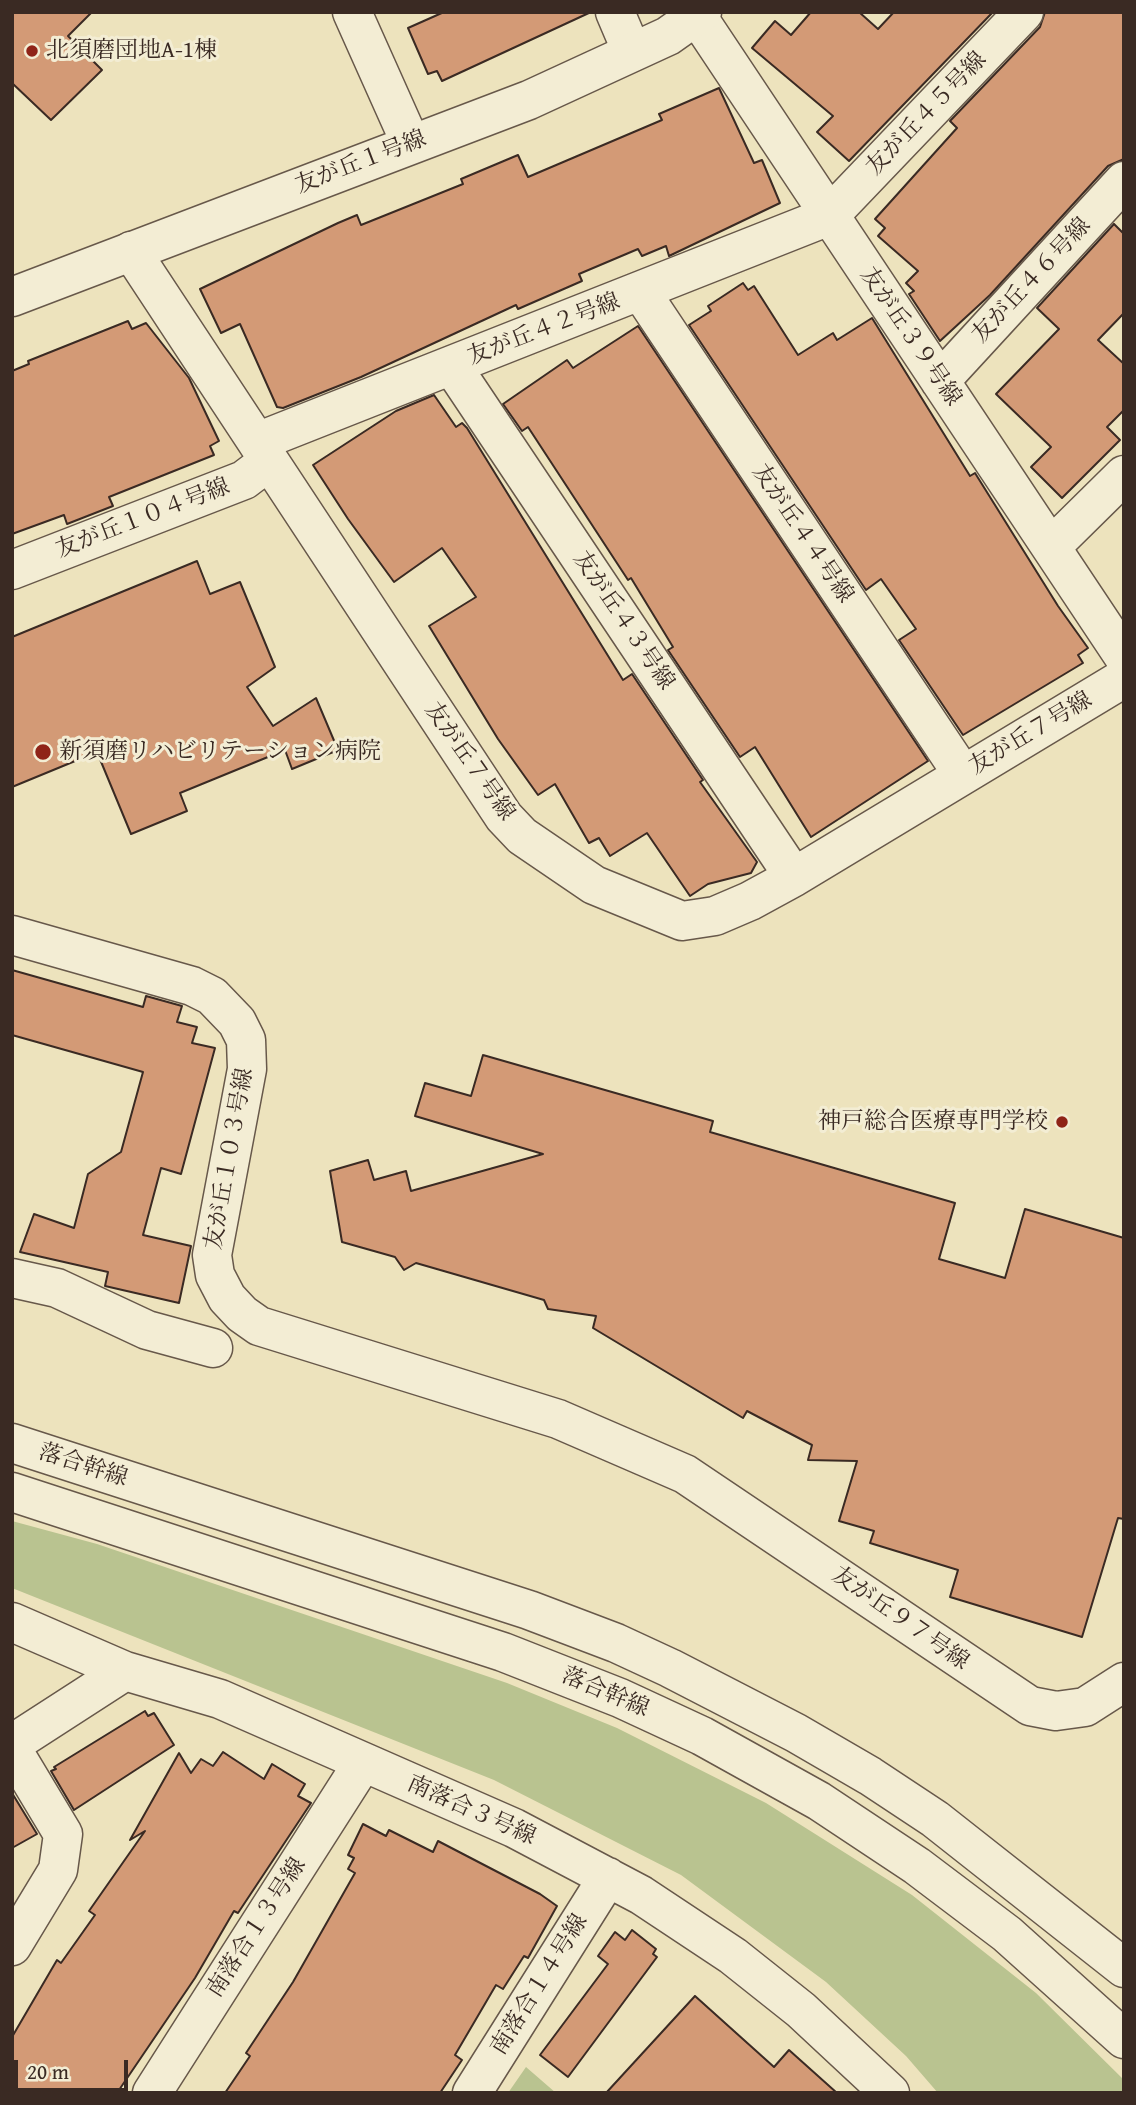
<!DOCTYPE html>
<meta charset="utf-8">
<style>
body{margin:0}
#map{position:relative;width:1136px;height:2105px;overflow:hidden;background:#ede3bd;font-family:"Gentium Book Plus",serif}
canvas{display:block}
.frame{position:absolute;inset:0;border:14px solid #3a2a23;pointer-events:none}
.scale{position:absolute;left:14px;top:2060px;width:114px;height:32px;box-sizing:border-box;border:4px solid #3a2a23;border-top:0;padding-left:9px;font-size:21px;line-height:24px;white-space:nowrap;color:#3a2a23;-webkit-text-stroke:5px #f3edd4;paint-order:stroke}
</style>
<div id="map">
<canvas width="1136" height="2105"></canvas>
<div class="frame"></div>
<div class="scale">20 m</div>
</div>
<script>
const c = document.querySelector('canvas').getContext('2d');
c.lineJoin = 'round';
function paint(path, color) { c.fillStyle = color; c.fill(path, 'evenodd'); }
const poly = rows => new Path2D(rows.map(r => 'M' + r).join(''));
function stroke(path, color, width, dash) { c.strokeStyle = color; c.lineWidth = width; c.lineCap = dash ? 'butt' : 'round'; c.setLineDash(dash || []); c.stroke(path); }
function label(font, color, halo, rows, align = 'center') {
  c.font = font + ' "Gentium Book Plus","Noto Serif JP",serif'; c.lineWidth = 6; c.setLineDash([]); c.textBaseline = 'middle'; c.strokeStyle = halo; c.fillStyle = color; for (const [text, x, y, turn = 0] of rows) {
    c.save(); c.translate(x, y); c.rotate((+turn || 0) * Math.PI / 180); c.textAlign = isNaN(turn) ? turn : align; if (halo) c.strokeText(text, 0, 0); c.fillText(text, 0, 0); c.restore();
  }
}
const green = poly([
 [12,1521,97,1544,507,1683,617,1728,766,1803,912,1895,1036,1993,1124,2080,1124,2093,938,2093,906,2056,826,1982,681,1875,494,1780,12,1588],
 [526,2067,556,2093,508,2093]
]);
const building = poly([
 [12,12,92,12,68,36,102,70,51,120,12,83,12,12],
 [444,12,591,12,442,81,437,71,428,74,408,28,444,12],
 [811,12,859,12,878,29,894,12,993,12,849,161,817,132,833,116,752,48,775,21,791,35,811,12],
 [1045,12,1124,12,1124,159,1108,166,990,295,940,341,909,294,914,291,906,283,918,271,878,236,885,228,875,219,957,128,950,121,1040,27,1045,12],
 [719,88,754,163,762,160,780,203,669,256,666,246,642,256,638,249,579,274,582,281,518,309,516,305,361,377,283,408,277,407,240,324,221,333,200,289,338,223,357,215,361,225,463,184,461,179,518,155,528,177,662,120,659,114,719,88],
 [1114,224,1124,234,1124,313,1098,340,1124,364,1124,410,1107,427,1120,440,1062,498,1031,467,1051,447,996,394,1059,329,1037,308,1114,224],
 [743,283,748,290,754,286,798,355,833,333,837,340,872,318,970,476,975,473,1058,606,1088,648,1078,655,1083,663,963,735,899,640,916,629,881,579,866,590,689,325,711,311,708,306,743,283],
 [128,321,132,329,146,323,189,378,219,441,210,446,214,455,109,497,113,506,67,524,64,515,12,534,12,371,29,364,28,361,128,321],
 [638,326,928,761,811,837,755,747,740,757,668,650,673,647,631,578,628,580,528,427,522,431,503,404,567,360,573,368,638,326],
 [434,395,456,427,462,423,467,428,623,680,632,674,703,780,700,782,757,862,751,873,708,884,690,896,647,833,610,856,599,838,589,843,555,784,538,795,498,739,429,626,476,597,442,548,394,582,348,519,313,465,396,411,434,395],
 [197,561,210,594,240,582,275,667,247,687,273,726,316,698,338,750,292,769,285,750,180,793,187,811,131,834,97,752,12,787,12,637,197,561],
 [12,970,143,1007,146,996,182,1006,177,1022,197,1027,192,1043,215,1048,181,1174,161,1168,143,1235,191,1246,179,1303,105,1286,108,1272,20,1252,34,1214,74,1228,88,1174,121,1152,143,1072,12,1035,12,970],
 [483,1055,713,1121,710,1132,955,1203,939,1259,1005,1278,1025,1209,1124,1238,1124,1519,1118,1518,1082,1637,950,1597,958,1570,870,1543,874,1531,839,1521,857,1461,808,1460,812,1445,747,1411,743,1418,593,1328,596,1316,548,1309,544,1300,416,1263,404,1270,395,1257,342,1242,330,1171,368,1160,374,1180,406,1171,411,1191,543,1154,415,1116,425,1083,471,1096,483,1055],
 [145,1711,148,1716,154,1713,174,1745,74,1810,51,1771,56,1769,54,1767,145,1711],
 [223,1752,264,1779,272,1764,305,1784,298,1796,311,1803,238,1913,234,1911,195,1978,117,2093,12,2093,12,2037,57,1960,61,1963,95,1915,89,1911,145,1831,130,1840,179,1753,191,1773,201,1759,213,1766,223,1752],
 [12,1793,37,1834,12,1848,12,1793],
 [363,1824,386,1836,389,1830,433,1852,438,1841,540,1894,557,1906,528,1958,524,1956,503,1989,496,1985,455,2055,462,2060,440,2093,225,2093,250,2056,246,2053,293,1982,355,1873,348,1869,354,1858,348,1855,363,1824],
 [632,1930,656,1949,653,1954,657,1957,568,2077,540,2055,608,1964,598,1956,615,1932,625,1940,632,1930],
 [695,1996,774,2067,789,2050,837,2093,606,2093,695,1996]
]);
const minor = poly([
 [352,12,411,144],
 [615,12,632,52],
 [697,16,1124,657],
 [131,251,504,817,522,836,594,885,682,921,715,916,750,901,794,877,1124,678],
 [641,292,963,775],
 [452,366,794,877],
 [940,381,1124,181],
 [257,442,829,216,1024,12],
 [1051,547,1124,475],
 [12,570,244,480,269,461],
 [12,1278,57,1288,147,1330,213,1348],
 [12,1622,125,1671],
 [12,1744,125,1671,220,1699,514,1828,641,1895,733,1956,801,2010,890,2093],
 [12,1749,63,1834,58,1870,12,1946],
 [152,2093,362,1764],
 [472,2093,608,1877]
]);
const tertiary = poly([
 [12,297,529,100,668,36,702,12],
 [12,935,192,986,212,996,237,1022,246,1040,247,1069,212,1255,215,1275,227,1298,242,1314,259,1326,558,1419,685,1474,1030,1706,1056,1711,1085,1707,1124,1682],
 [12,1443,529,1610,616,1643,670,1668,796,1733,870,1776,935,1819,1124,1968],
 [12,1492,503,1652,620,1698,702,1736,819,1801,917,1866,1007,1934,1124,2039]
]);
const markers = [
 [32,51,7,"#8f2418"],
 [43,752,9,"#8f2418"],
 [1062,1122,7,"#8f2418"]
];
const poiNames = [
 ["北須磨団地A-1棟",46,51],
 ["新須磨リハビリテーション病院",59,752],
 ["神戸総合医療専門学校",1048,1122,"right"]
];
const streetNames = [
 ["友が丘４５号線",927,114,-46],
 ["友が丘１号線",361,163,-21],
 ["友が丘４６号線",1032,281,-47],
 ["友が丘４２号線",544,330,-21],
 ["友が丘３９号線",910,337,56],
 ["友が丘１０４号線",143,519,-21],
 ["友が丘４４号線",802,534,56],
 ["友が丘４３号線",623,621,56],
 ["友が丘７号線",1031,734,-31],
 ["友が丘７号線",469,762,55],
 ["友が丘１０３号線",230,1159,-80],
 ["落合幹線",83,1466,18],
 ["友が丘９７号線",900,1619,35],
 ["落合幹線",605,1693,23],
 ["南落合３号線",471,1811,24],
 ["南落合１３号線",257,1928,-57],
 ["南落合１４号線",540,1985,-58]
];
paint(green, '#b9c390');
paint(building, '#d39a76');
stroke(building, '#3a2a23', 2);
stroke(minor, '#67584a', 41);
stroke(tertiary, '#67584a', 41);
stroke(minor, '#f3edd4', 38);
stroke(tertiary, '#f3edd4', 38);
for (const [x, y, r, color] of markers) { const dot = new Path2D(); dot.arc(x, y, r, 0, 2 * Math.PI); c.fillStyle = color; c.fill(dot); stroke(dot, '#f3edd4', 2.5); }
label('23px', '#3a2a23', '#f3edd4', poiNames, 'left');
label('23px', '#3a2a23', '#f3edd4', streetNames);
</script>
